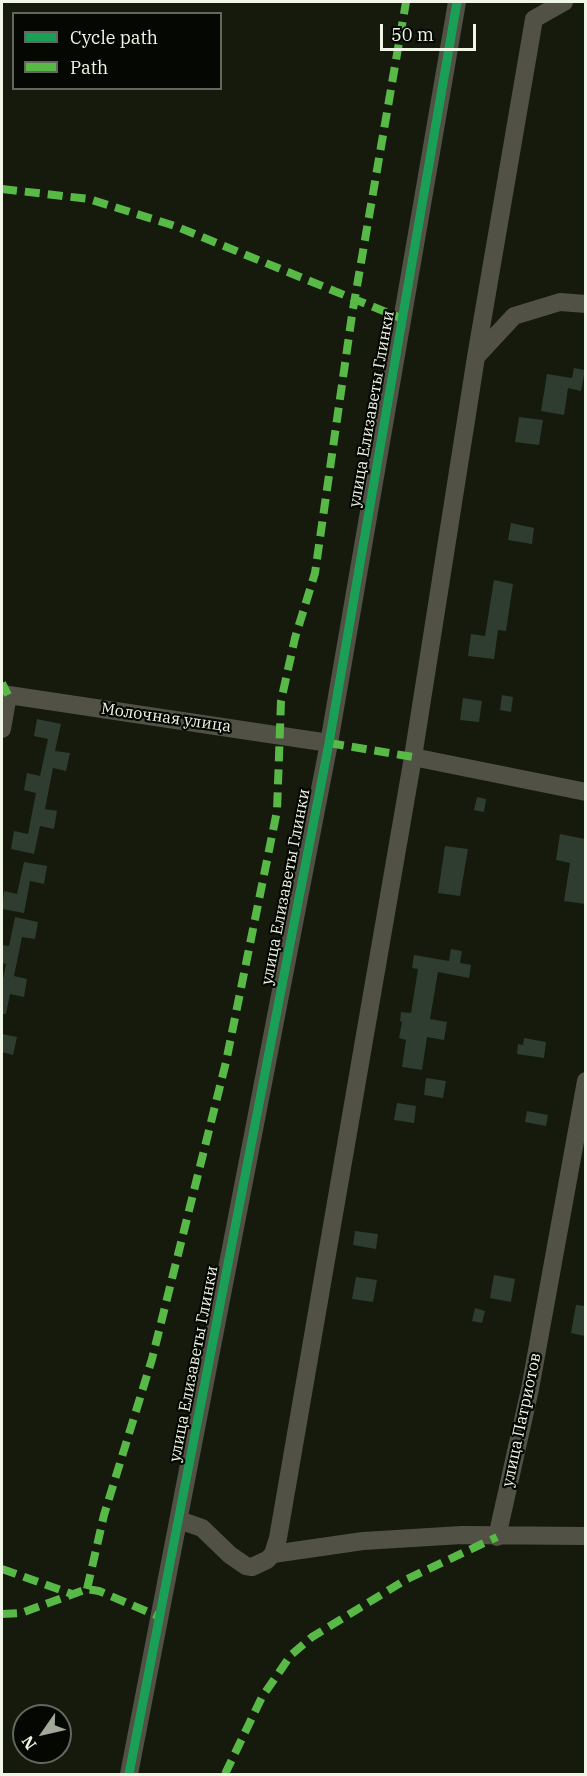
<!DOCTYPE html>
<meta charset="utf-8">
<style>
body{margin:0}
#map{position:relative;width:587px;height:1776px;overflow:hidden;background:#151a0d;font-family:"IBM Plex Serif",serif}
canvas{display:block}
.frame{position:absolute;inset:0;border:3px solid #eff6e6;pointer-events:none}
.legend{position:absolute;left:12px;top:12px;width:210px;height:78px;box-sizing:border-box;background:#050802;border:2px solid #63675d;margin:0;padding:8px 10px;list-style:none;font-size:18px;color:#eff6e6}
.legend li{display:flex;align-items:center;gap:12px;height:30px}
.legend b{width:30px;border:2px solid #63675d}
.north{position:absolute;left:12px;top:1704px;width:60px;height:60px;box-sizing:border-box;background:#050802;border:2px solid #63675d;border-radius:50%;rotate:236deg;font-size:16px;font-weight:700;line-height:24px;text-align:center;color:#eff6e6}
.north::after{content:'';display:block;margin:auto;width:21px;height:27px;background:#a3a99a;clip-path:polygon(50% 0,100% 100%,50% 72%,0 100%)}
.scale{position:absolute;left:380px;top:24px;width:96px;height:27px;box-sizing:border-box;border:3px solid #eff6e6;border-top:0;padding-left:8px;font-size:18px;line-height:21px;white-space:nowrap;color:#eff6e6;-webkit-text-stroke:4px #050802;paint-order:stroke}
</style>
<div id="map">
<canvas width="587" height="1776"></canvas>
<div class="frame"></div>
<ul class="legend">
<li><b style="height:8px;background:#1a9f57"></b>Cycle path</li>
<li><b style="height:8px;background:#58b947"></b>Path</li>
</ul>
<div class="north">N</div>
<div class="scale">50 m</div>
</div>
<script>
const c = document.querySelector('canvas').getContext('2d');
c.lineJoin = 'round';
function paint(path, color) { c.fillStyle = color; c.fill(path, 'evenodd'); }
const poly = rows => new Path2D(rows.map(r => 'M' + r).join(''));
function stroke(path, color, width, dash) { c.strokeStyle = color; c.lineWidth = width; c.lineCap = dash ? 'butt' : 'round'; c.setLineDash(dash || []); c.stroke(path); }
function label(font, color, halo, rows, align = 'center') {
  c.font = font + ' "IBM Plex Serif",serif'; c.lineWidth = 4.5; c.setLineDash([]); c.textBaseline = 'middle'; c.strokeStyle = halo; c.fillStyle = color; for (const [text, x, y, turn = 0] of rows) {
    c.save(); c.translate(x, y); c.rotate((+turn || 0) * Math.PI / 180); c.textAlign = isNaN(turn) ? turn : align; if (halo) c.strokeText(text, 0, 0); c.fillText(text, 0, 0); c.restore();
  }
}
const building = poly([
 [574,368,585,370,581,391,568,388,564,415,541,411,547,374,572,378],
 [519,417,543,420,539,445,515,442],
 [511,523,534,528,532,544,508,540],
 [494,580,513,584,506,631,498,630,494,659,468,656,471,634,485,636],
 [502,695,513,697,511,712,500,710],
 [463,698,482,701,479,722,460,720],
 [37,719,61,724,55,751,70,753,66,771,53,768,45,809,57,811,54,829,40,826,34,854,11,849,14,831,28,834,36,793,24,790,27,773,40,776,48,739,34,736],
 [477,797,486,799,484,812,474,810],
 [560,834,585,839,585,904,564,901,570,863,556,860],
 [445,846,468,849,460,896,438,893],
 [24,862,47,866,44,884,30,881,24,913,2,909,4,891,17,894],
 [15,917,38,922,35,939,22,937,14,976,27,979,24,997,10,994,6,1014,2,1014,2,984,6,964,2,963,2,945,9,946],
 [451,949,462,951,460,963,471,965,469,978,438,972,430,1019,447,1022,444,1040,427,1037,422,1070,402,1067,406,1040,399,1038,402,1022,400,1021,401,1012,411,1013,418,969,412,968,414,955,449,961],
 [2,1034,17,1037,13,1055,2,1052],
 [524,1038,546,1042,544,1058,517,1054,518,1044,523,1045],
 [426,1078,446,1081,443,1098,424,1095],
 [397,1103,416,1106,414,1123,394,1120],
 [527,1111,548,1115,546,1126,525,1122],
 [355,1231,378,1234,376,1249,353,1245],
 [494,1275,515,1279,511,1302,490,1298],
 [356,1277,377,1280,373,1302,352,1299],
 [576,1305,585,1306,585,1336,571,1333],
 [475,1308,485,1311,482,1323,472,1321]
]);
const minor = poly([
 [476,357,514,316,560,302,586,304],
 [2,694,329,743],
 [2,729,8,695],
 [413,757,586,792],
 [179,1520,202,1528,230,1555,246,1566,252,1567,267,1560,273,1554,278,1538,413,757,476,357,534,19,564,2],
 [497,1537,530,1389,586,1081],
 [273,1554,363,1541,462,1535,586,1536],
 [129,1774,329,743,457,2]
]);
const quiet = poly([
 [2,189,89,199,175,226,403,319],
 [2,683,8,695],
 [329,743,413,757],
 [2,1569,72,1594],
 [87,1589,104,1515,152,1359,226,1062,277,811,281,701,295,638,315,573,352,315,406,2],
 [2,1614,21,1613,87,1589,99,1591,160,1617],
 [225,1774,262,1697,291,1655,312,1637,407,1579,497,1537]
]);
const cycleway = poly([
 [129,1774,329,743,457,2]
]);
const streetNames = [
 ["улица Елизаветы Глинки",372,409,-80],
 ["Молочная улица",166,718,8],
 ["улица Елизаветы Глинки",286,887,-79],
 ["улица Елизаветы Глинки",194,1364,-79],
 ["улица Патриотов",522,1420,-78]
];
paint(building, '#2e3d2f');
stroke(minor, '#515145', 18);
stroke(quiet, '#58b947', 8, [15, 8]);
stroke(cycleway, '#1a9f57', 9);
label('16px', '#eff6e6', '#050802', streetNames);
</script>
